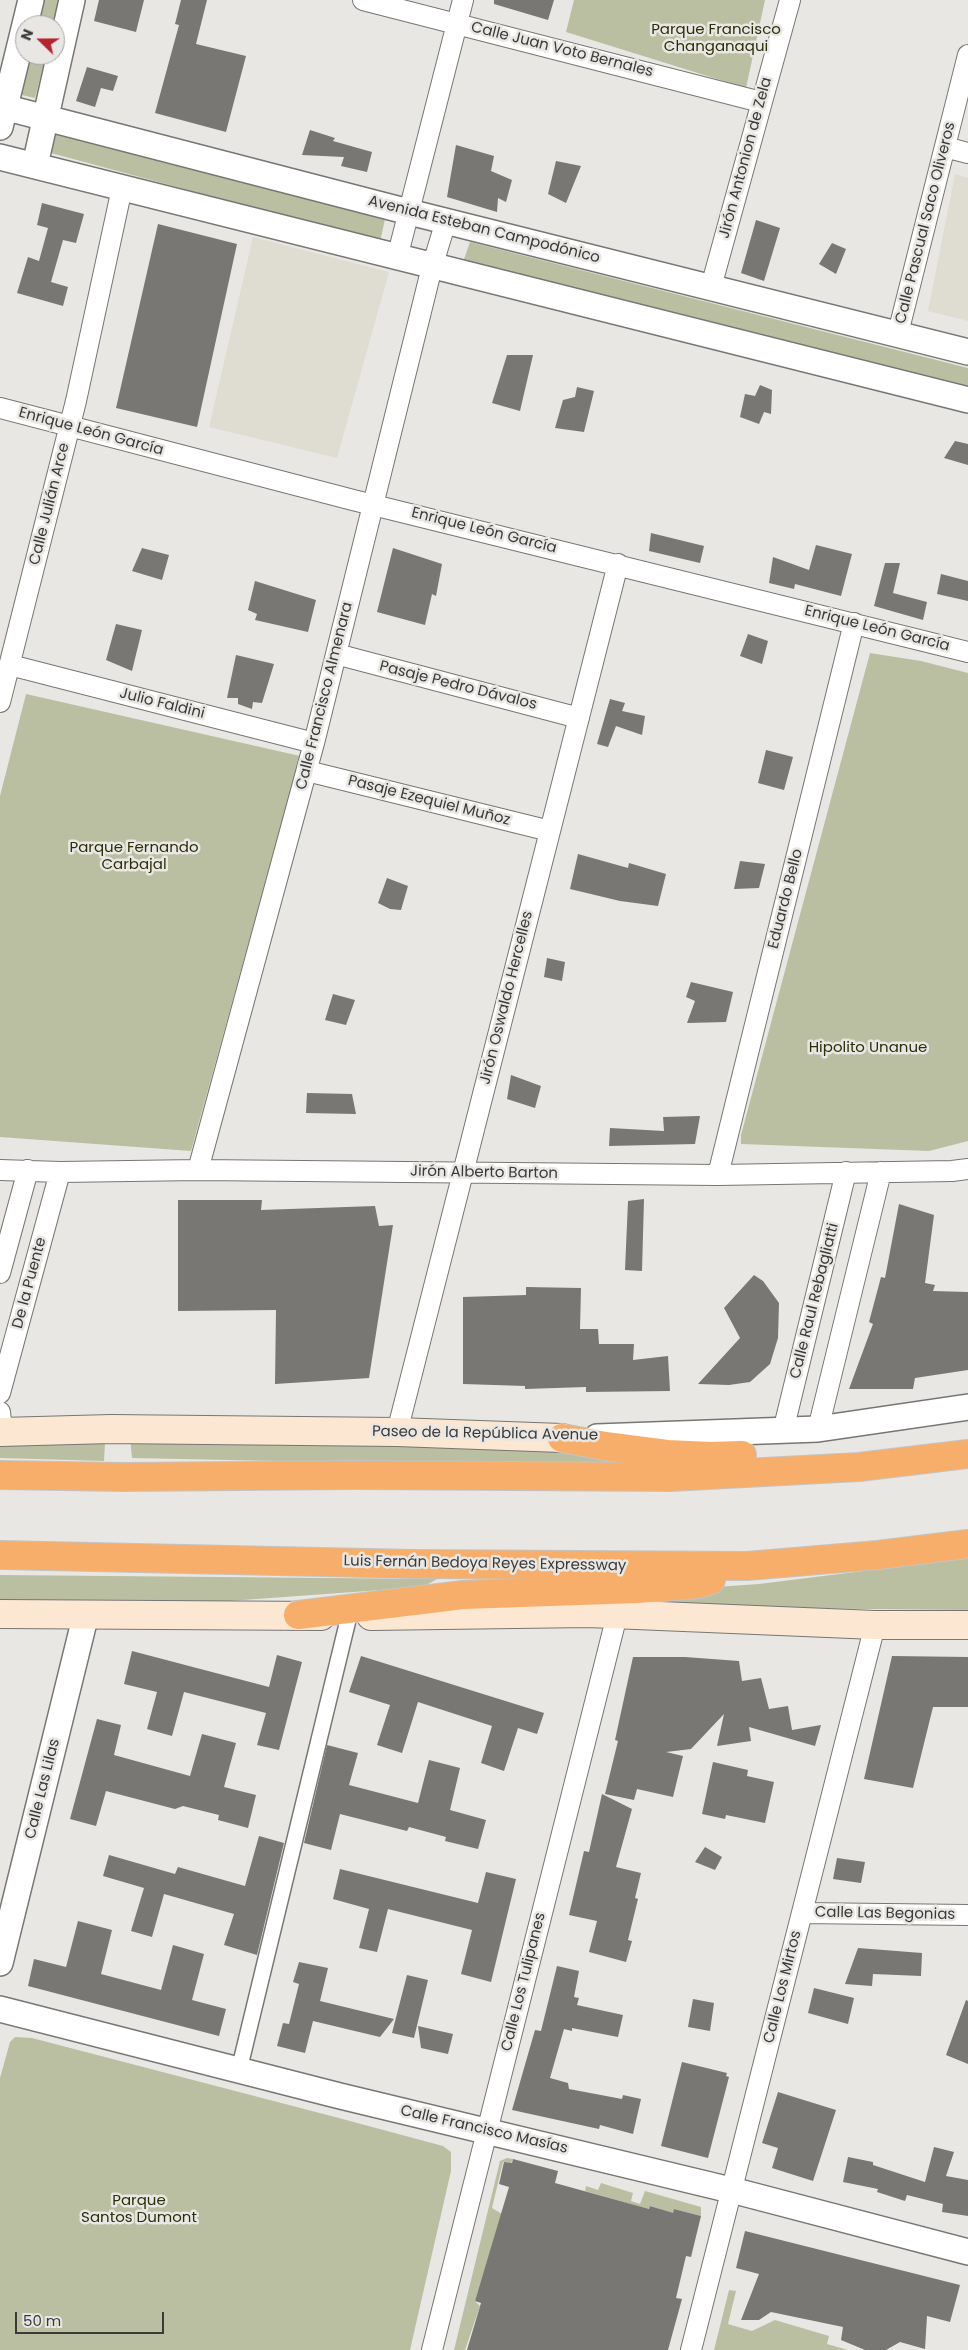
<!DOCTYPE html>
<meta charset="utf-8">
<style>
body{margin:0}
#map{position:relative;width:968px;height:2350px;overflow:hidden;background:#e8e7e4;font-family:Poppins,sans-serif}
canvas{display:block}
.north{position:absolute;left:15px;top:15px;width:50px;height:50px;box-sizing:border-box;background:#e8e7e4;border:1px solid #a3a2a0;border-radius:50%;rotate:292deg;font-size:14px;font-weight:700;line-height:20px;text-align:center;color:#3b3a39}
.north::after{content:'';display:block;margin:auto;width:18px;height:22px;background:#b5232d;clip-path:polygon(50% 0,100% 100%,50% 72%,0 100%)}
.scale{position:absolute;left:15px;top:2312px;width:149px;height:22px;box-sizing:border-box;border:2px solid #3b3a39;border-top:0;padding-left:6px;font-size:15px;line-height:18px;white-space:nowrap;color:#3b3a39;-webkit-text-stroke:4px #e8e7e4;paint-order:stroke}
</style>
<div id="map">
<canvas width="968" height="2350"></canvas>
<div class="north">N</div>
<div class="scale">50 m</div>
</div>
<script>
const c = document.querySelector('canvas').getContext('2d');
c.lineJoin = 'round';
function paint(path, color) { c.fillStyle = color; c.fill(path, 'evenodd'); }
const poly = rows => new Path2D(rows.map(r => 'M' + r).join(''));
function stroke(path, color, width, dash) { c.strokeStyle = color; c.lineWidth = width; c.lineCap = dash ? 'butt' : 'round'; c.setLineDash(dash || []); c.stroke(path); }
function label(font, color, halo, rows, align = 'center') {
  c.font = font + ' Poppins,sans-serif'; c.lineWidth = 5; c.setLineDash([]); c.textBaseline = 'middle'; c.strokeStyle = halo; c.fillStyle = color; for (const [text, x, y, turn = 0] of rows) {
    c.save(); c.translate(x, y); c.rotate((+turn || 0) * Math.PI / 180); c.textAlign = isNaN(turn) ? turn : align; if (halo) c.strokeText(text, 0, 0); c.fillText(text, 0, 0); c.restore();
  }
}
const built = poly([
 [955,174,968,178,968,321,928,311],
 [253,237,389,272,337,458,209,427]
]);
const green = poly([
 [41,0,61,0,54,25,34,25],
 [574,0,765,0,746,88,566,32],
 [27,55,46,55,35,98,17,94],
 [57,134,385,219,380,242,51,153,48,145],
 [470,242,968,368,968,393,462,265],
 [870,653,921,661,968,673,968,1141,929,1151,741,1144,741,1135],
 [26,694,300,756,191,1151,0,1137,0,796],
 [130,1437,520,1441,611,1459,611,1468,132,1458],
 [18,1443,105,1443,104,1461,0,1458,0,1446],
 [968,1558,968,1610,555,1606,644,1592,759,1584],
 [0,1575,437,1579,423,1587,215,1602,0,1601],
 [15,2037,32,2038,335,2117,443,2146,451,2152,451,2171,410,2350,0,2350,0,2078,10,2042],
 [507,2158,513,2159,511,2163,503,2162,492,2208,502,2214,475,2301,480,2306,465,2350,454,2350,500,2161],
 [601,2183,633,2193,631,2201,640,2204,645,2191,701,2207,701,2216,674,2209,671,2223,662,2210,651,2206,648,2209,585,2191,586,2186,598,2190],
 [729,2290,736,2291,728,2324,752,2331,775,2320,829,2336,827,2344,848,2350,714,2350]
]);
const building = poly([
 [99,0,144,0,136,32,94,21],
 [181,0,207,0,196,44,246,56,226,132,155,113,179,25,175,24],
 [494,0,554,0,548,20,494,4],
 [87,67,118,76,113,91,101,88,95,107,76,101],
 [310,130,335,138,333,141,372,152,367,172,341,166,344,157,302,155],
 [456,145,494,156,491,171,512,180,506,202,498,198,497,212,447,197],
 [556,161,581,166,566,203,548,194],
 [42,203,84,214,76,243,63,240,51,282,68,287,63,306,17,293,28,257,39,261,48,228,37,225],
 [756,220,780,228,764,281,741,273],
 [158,224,237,244,197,427,116,408],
 [832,243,846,249,836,274,819,264],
 [507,355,533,355,520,411,492,403],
 [760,385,772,390,771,414,764,412,759,424,740,417,745,394,755,396],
 [577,387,594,391,584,432,555,428,563,400,575,397],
 [955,441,968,444,968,465,944,458],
 [651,533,704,546,700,563,649,551],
 [816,545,852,554,841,596,795,584,794,589,769,583,773,557,809,570],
 [142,548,169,555,162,580,132,571],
 [393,548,442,564,436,596,432,594,425,625,377,612],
 [885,563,900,563,893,593,927,602,923,620,874,606],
 [941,574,968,581,968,601,937,594],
 [255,581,316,600,308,632,255,620,257,614,248,610],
 [116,624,142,630,132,671,106,660],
 [748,634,768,641,762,664,740,656],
 [236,655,274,664,262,703,253,702,252,709,238,704,238,698,227,698],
 [610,699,625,703,622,711,645,716,642,735,616,726,608,747,597,744],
 [766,750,793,757,784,790,758,783],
 [578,854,628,868,629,863,666,874,658,906,620,901,570,889],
 [740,861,765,864,759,888,734,889],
 [387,878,408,886,401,910,390,909,378,903],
 [547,958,565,962,562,981,544,977],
 [691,982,733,992,726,1022,687,1023,695,1001,686,997],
 [333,994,355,1000,346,1025,325,1020],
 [511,1075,541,1086,535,1108,507,1099],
 [307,1093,352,1094,356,1114,306,1113],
 [700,1116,695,1144,609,1146,610,1128,664,1131,663,1117],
 [644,1199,642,1271,625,1270,628,1201],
 [178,1200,262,1200,261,1210,375,1206,379,1226,393,1225,369,1378,275,1384,276,1310,178,1311],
 [899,1204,934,1215,925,1283,935,1285,933,1291,968,1292,968,1370,915,1378,913,1389,849,1389,873,1324,869,1322,881,1277,885,1278],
 [754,1275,763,1281,779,1303,778,1338,770,1364,750,1382,729,1385,698,1384,740,1338,724,1308],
 [526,1287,581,1288,580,1329,598,1329,599,1344,634,1344,633,1360,668,1356,670,1391,586,1392,586,1387,525,1389,525,1386,463,1384,463,1297,526,1295],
 [132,1651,269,1687,277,1655,302,1662,279,1750,257,1745,266,1713,184,1692,172,1736,147,1729,157,1692,124,1684],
 [361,1656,544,1713,537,1734,518,1728,504,1771,481,1763,492,1726,418,1702,402,1753,377,1745,390,1705,349,1692],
 [892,1656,968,1657,968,1707,933,1707,913,1788,864,1779],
 [633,1657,685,1657,739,1661,742,1681,761,1678,769,1709,788,1706,792,1730,821,1725,815,1746,749,1727,751,1741,717,1746,724,1714,691,1749,666,1752,683,1756,673,1797,637,1789,634,1800,605,1794,618,1741,615,1740],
 [97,1719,121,1725,114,1755,190,1776,202,1734,236,1743,224,1787,256,1795,248,1828,218,1820,219,1815,183,1806,175,1809,106,1791,96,1826,70,1819],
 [327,1745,358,1753,349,1785,418,1803,429,1760,460,1768,450,1810,486,1820,478,1849,445,1841,446,1837,409,1827,407,1831,340,1814,331,1850,304,1843],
 [713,1762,748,1770,747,1776,774,1782,765,1823,726,1815,725,1819,702,1814],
 [602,1794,632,1809,616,1867,641,1873,635,1898,638,1899,628,1940,632,1941,626,1962,589,1952,597,1921,569,1915,584,1851,589,1852],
 [259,1836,284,1843,257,1955,224,1945,234,1914,164,1894,152,1937,131,1931,144,1888,103,1876,109,1855,175,1874,178,1867,245,1886],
 [705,1847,722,1857,715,1870,695,1862],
 [837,1858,865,1862,861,1883,833,1879],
 [340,1869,478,1903,486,1872,516,1879,491,1982,461,1974,472,1930,388,1909,377,1952,359,1948,369,1909,333,1899],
 [78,1921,112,1930,101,1974,161,1990,173,1945,204,1954,192,2000,226,2009,219,2036,28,1986,34,1959,66,1967],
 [858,1948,922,1953,921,1976,873,1974,872,1986,845,1984],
 [299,1962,328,1968,320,2001,394,2019,380,2037,313,2021,305,2053,277,2046,283,2023,289,2024,299,1984,293,1982],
 [557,1966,579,1971,574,1997,579,1998,577,2005,623,2015,618,2037,572,2028,572,2031,564,2029,550,2078,568,2083,569,2089,622,2099,623,2095,641,2099,633,2134,600,2125,599,2129,512,2110,535,2030,541,2031],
 [407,1975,428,1980,414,2038,392,2033],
 [814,1988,854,1998,848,2024,808,2013],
 [693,1999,714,2003,710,2031,688,2027],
 [966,2000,968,2001,968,2064,946,2055],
 [418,2026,453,2034,448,2054,421,2048],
 [682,2062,727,2073,726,2076,729,2077,708,2158,661,2146],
 [778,2092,836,2110,813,2181,772,2168,778,2148,762,2143],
 [934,2147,954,2152,946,2176,968,2180,968,2216,942,2212,943,2204,907,2195,905,2201,877,2192,878,2189,843,2182,848,2157,873,2162,873,2165,925,2182],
 [513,2159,558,2171,555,2183,649,2209,650,2206,673,2213,674,2209,701,2216,691,2257,686,2256,676,2298,682,2299,668,2350,467,2350,481,2303,475,2301,509,2187,499,2184,504,2162,512,2163],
 [745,2231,960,2285,950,2322,927,2316,925,2349,900,2342,886,2350,865,2350,841,2340,843,2327,771,2312,759,2320,741,2320,759,2274,736,2268]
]);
const pedestrian = poly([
 [239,2070,349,1616]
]);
const minor = poly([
 [363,0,761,102],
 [945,147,968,153],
 [397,258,463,0],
 [711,287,790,0],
 [898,333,968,55],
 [0,408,353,500,968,652],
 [336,654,579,718],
 [10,665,314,743],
 [0,702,76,401,122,188],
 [307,771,550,831],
 [0,1170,60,1172,198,1170,718,1175,952,1171,968,1169],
 [198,1170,314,743,432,267,446,221],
 [718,1175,854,623],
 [0,1273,28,1170],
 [0,1393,60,1172],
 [0,1412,1,1421,9,1432],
 [818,1429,881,1172],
 [783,1431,846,1172],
 [397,1432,618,564],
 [802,1913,968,1915],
 [432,2350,617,1615],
 [691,2350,875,1625]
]);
const tertiary = poly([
 [0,106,409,212,968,352],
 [0,127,31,0],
 [0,157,968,400],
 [35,165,72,0],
 [597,1437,818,1429,968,1407],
 [0,1963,86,1614],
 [0,2009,340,2096,743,2193,968,2252]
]);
const secondary = poly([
 [0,1432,111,1429,397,1432,562,1438],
 [0,1614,321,1616],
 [371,1616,588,1613,875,1625,968,1625]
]);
const motorway = poly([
 [562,1438,605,1446,667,1454,710,1456,742,1455],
 [0,1475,124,1477,354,1475,670,1477,859,1467,968,1454],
 [0,1555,414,1564,747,1566,878,1555,968,1544],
 [298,1615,463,1595,637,1589,699,1584,711,1580]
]);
const parkNames = [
 ["Parque Francisco",716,30],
 ["Changanaqui",716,47],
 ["Parque Fernando",134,848],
 ["Carbajal",134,865],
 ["Hipolito Unanue",868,1048],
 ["Parque",139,2201],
 ["Santos Dumont",139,2218]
];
const streetNames = [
 ["Calle Juan Voto Bernales",562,50,14],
 ["Jirón Antonion de Zela",746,158,-75],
 ["Calle Pascual Saco Oliveros",926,223,-76],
 ["Avenida Esteban Campodónico",484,230,14],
 ["Enrique León García",91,432,15],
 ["Calle Julián Arce",50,504,-76],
 ["Enrique León García",484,531,14],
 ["Enrique León García",877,629,14],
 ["Pasaje Pedro Dávalos",458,686,14],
 ["Calle Francisco Almenara",325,696,-76],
 ["Julio Faldini",162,704,14],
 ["Pasaje Ezequiel Muñoz",429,801,14],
 ["Eduardo Bello",786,899,-76],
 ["Jirón Oswaldo Hercelles",507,998,-76],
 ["Jirón Alberto Barton",484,1173,1],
 ["De la Puente",30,1283,-75],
 ["Calle Raul Rebagliatti",815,1301,-76],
 ["Paseo de la República Avenue",485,1434,1],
 ["Luis Fernán Bedoya Reyes Expressway",485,1564,1],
 ["Calle Las Lilas",43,1789,-76],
 ["Calle Las Begonias",885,1914,1],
 ["Calle Los Tulipanes",524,1982,-76],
 ["Calle Los Mirtos",783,1987,-76],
 ["Calle Francisco Masías",484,2130,13]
];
paint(built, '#dfdcd2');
paint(green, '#bbbfa2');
paint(building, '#787774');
stroke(pedestrian, '#777673', 18);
stroke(minor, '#777673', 22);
stroke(tertiary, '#777673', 28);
stroke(secondary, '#777673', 30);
stroke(motorway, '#c4c4c4', 30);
stroke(pedestrian, '#fff', 15);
stroke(minor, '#fff', 20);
stroke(tertiary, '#fff', 25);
stroke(secondary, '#fce7d2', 28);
stroke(motorway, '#f6ae6a', 28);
label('15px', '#2c2f07', '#e8e7e4', parkNames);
label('15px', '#3b3a39', '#e8e7e4', streetNames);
</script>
